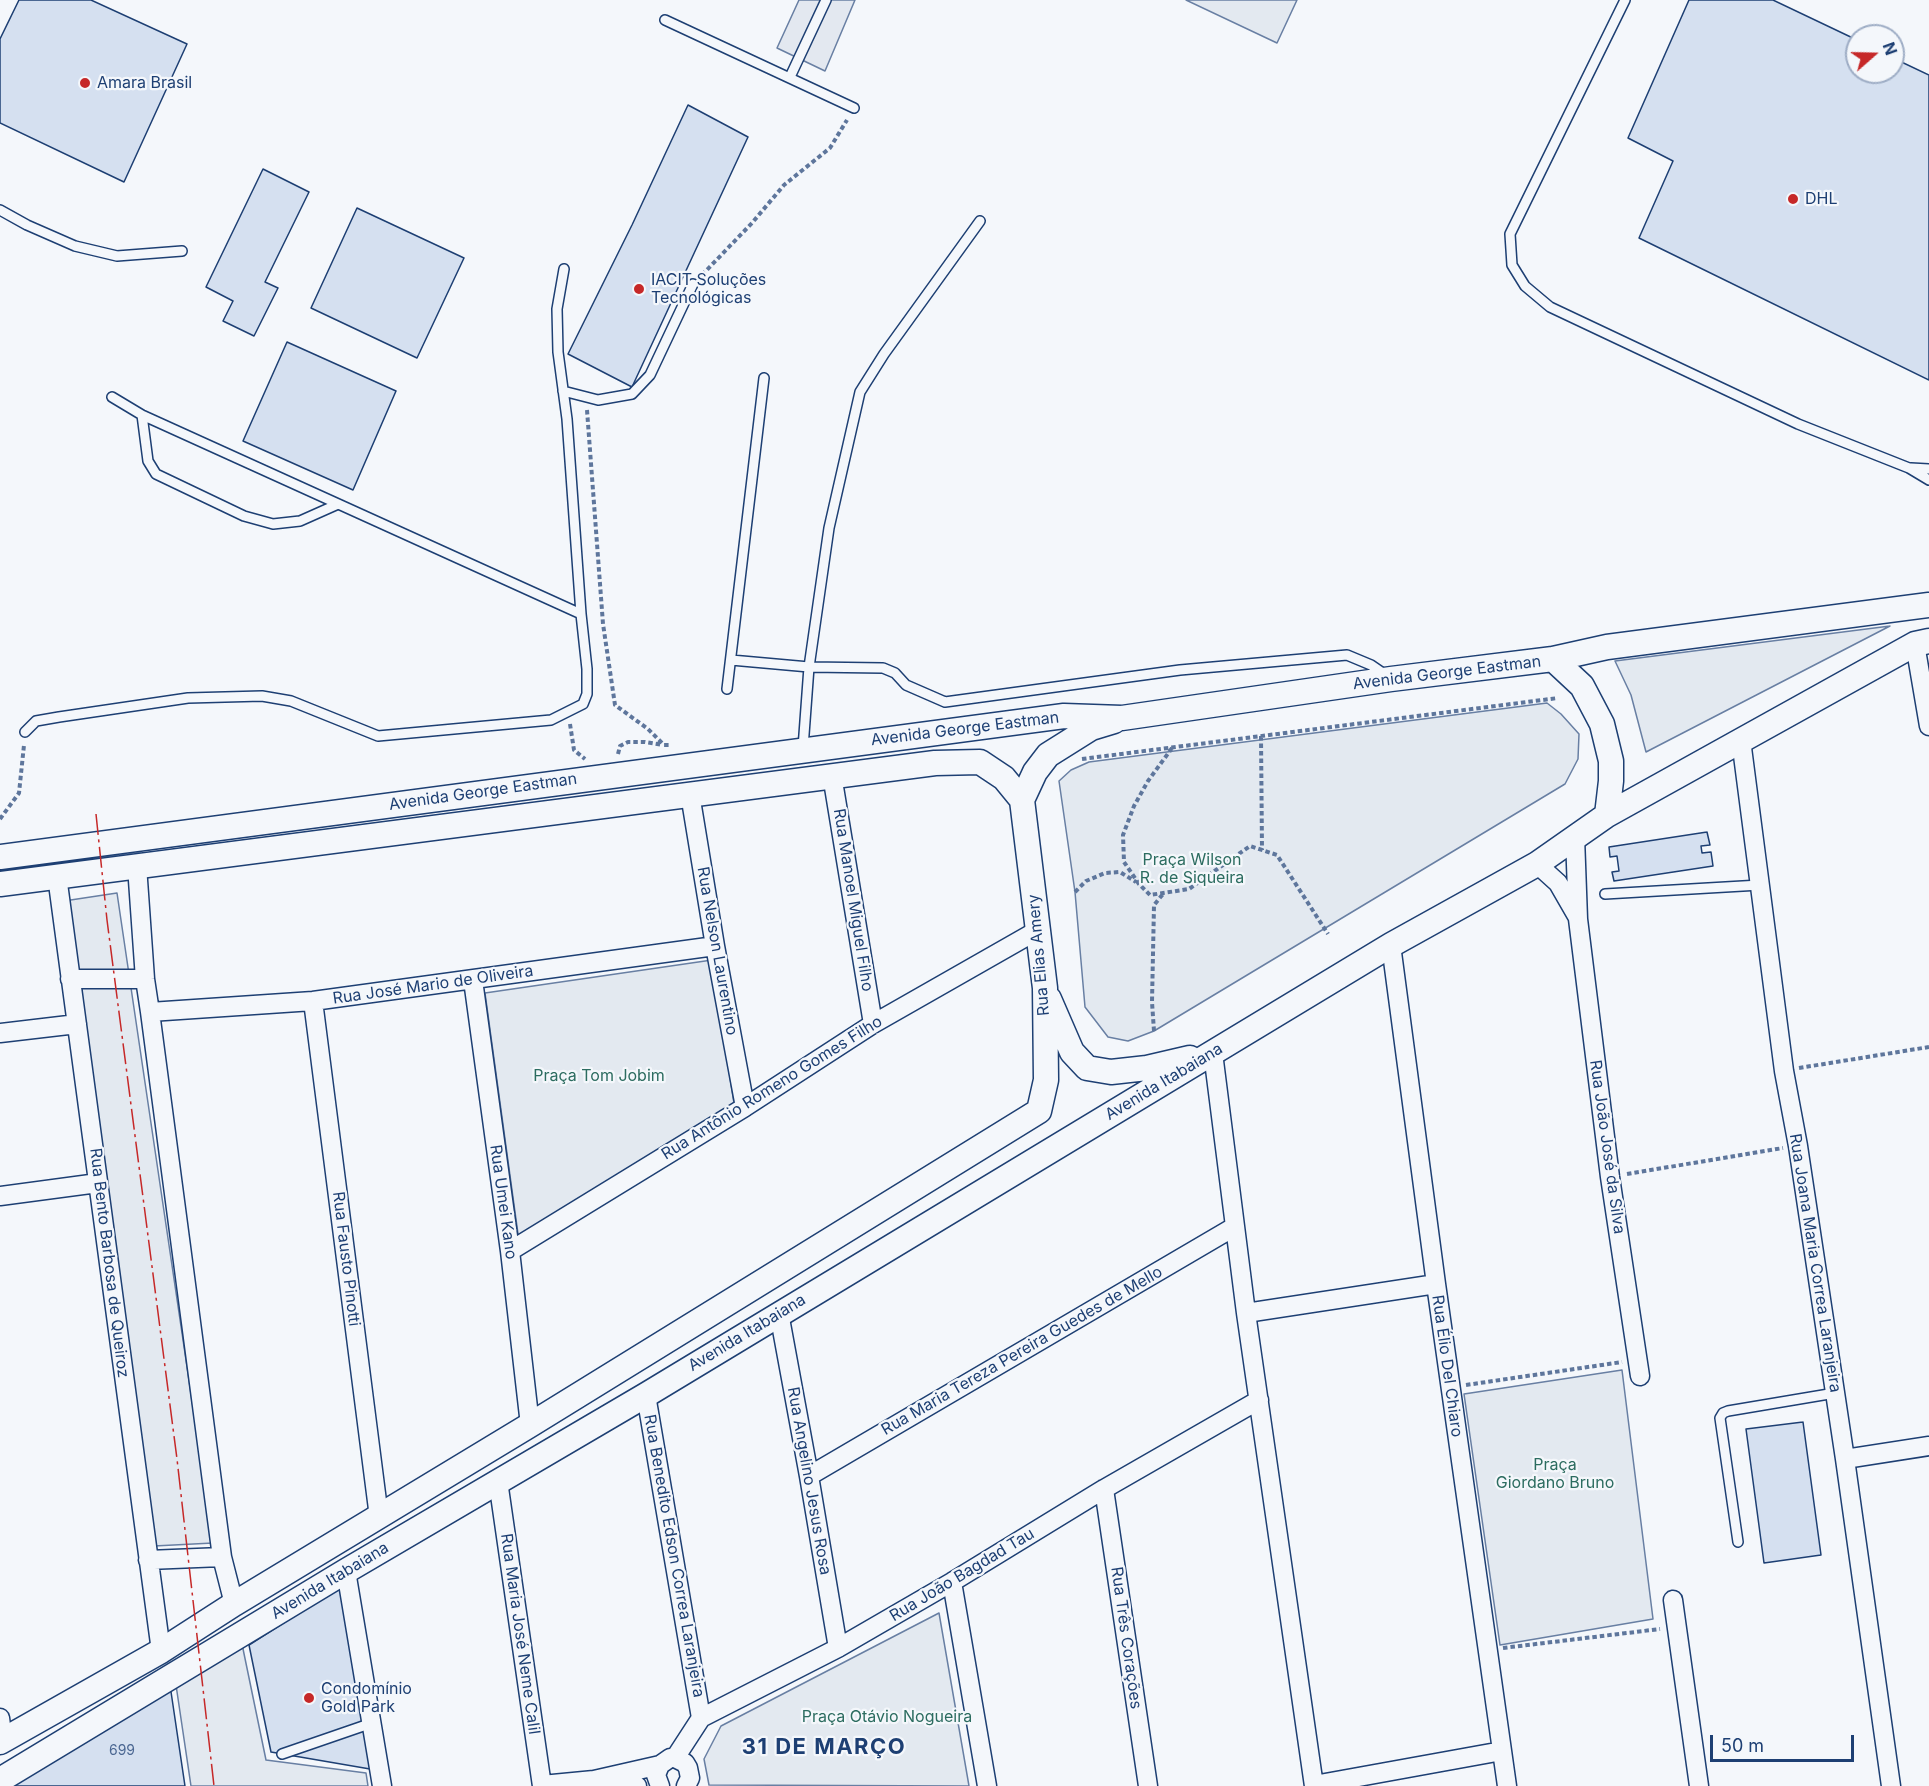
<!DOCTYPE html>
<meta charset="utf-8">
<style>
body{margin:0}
#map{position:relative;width:1929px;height:1786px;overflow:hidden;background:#f4f7fb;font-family:Inter,sans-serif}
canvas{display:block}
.north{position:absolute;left:1845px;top:24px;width:60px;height:60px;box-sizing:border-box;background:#f4f7fb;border:2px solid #9eadc5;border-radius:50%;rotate:70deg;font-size:16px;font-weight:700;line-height:24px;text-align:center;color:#1d3f73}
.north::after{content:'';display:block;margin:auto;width:21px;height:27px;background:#c62828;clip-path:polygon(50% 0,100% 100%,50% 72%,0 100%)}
.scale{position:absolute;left:1710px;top:1735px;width:144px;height:27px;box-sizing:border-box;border:3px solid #1d3f73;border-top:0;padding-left:8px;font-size:18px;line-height:21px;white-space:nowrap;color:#1d3f73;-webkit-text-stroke:4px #f4f7fb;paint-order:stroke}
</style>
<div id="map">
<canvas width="1929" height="1786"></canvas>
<div class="north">N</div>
<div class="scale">50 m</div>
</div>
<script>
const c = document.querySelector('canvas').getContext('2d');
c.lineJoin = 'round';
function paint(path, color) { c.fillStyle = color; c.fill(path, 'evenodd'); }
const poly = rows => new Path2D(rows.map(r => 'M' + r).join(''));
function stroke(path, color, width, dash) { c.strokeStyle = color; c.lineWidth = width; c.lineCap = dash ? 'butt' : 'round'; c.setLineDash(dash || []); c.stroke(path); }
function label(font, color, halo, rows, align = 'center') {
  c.font = font + ' Inter,sans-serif'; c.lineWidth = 4.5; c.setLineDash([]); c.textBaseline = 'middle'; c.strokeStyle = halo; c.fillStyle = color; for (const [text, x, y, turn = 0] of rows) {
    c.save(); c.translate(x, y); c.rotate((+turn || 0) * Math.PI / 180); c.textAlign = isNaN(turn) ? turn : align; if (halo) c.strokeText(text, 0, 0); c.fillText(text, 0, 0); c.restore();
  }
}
const green = poly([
 [1186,0,1297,0,1277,43,1186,0],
 [1890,626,1646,752,1631,695,1615,661,1890,626],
 [1547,703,1561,714,1579,734,1578,759,1565,784,1154,1031,1128,1041,1108,1037,1085,1007,1075,892,1059,781,1071,770,1089,762,1547,703],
 [117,893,213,1543,154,1546,64,901,117,893],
 [712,960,735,1110,519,1241,485,993,712,960],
 [1622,1370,1653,1619,1500,1645,1464,1394,1622,1370],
 [939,1613,969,1786,709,1785,704,1759,721,1726,939,1613],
 [242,1644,266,1760,366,1773,368,1786,191,1786,176,1685,242,1644]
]);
const parking = poly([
 [799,0,855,0,825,71,777,48,799,0]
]);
const building = poly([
 [19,0,91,0,187,44,124,182,0,123,0,39,19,0],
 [1689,0,1773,0,1857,40,1857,72,1893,72,1893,58,1929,75,1929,380,1639,238,1673,161,1628,138,1689,0],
 [688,105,748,137,632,387,568,354,632,225,688,105],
 [263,169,309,192,265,282,278,288,254,336,223,321,233,301,206,287,263,169],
 [357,208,464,258,417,358,311,308,357,208],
 [287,342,396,391,353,490,243,441,287,342],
 [1707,832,1710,845,1701,846,1702,853,1711,852,1713,866,1614,881,1612,872,1619,871,1617,856,1610,857,1609,847,1707,832],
 [1803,1422,1821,1555,1764,1563,1746,1429,1803,1422],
 [341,1586,370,1769,271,1752,249,1645,341,1586],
 [170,1685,185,1786,6,1786,170,1685]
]);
const path = poly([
 [702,275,752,223,784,185,830,148,847,120],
 [587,410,603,624,615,705,648,729,664,745,671,745],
 [570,724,574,750,585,759],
 [1261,736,1262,850],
 [1172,748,1148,781,1134,806,1123,835,1124,862,1139,884,1150,895,1189,889,1250,846,1277,855,1328,934],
 [618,754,620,746,628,742,645,742,663,745],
 [1082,759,1558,698],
 [0,819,19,793,24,745],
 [1075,892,1086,881,1105,873,1120,872,1136,882],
 [1154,1031,1152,1002,1154,905,1163,894],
 [1799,1068,1929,1047],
 [1627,1174,1783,1148],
 [1466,1385,1622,1362],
 [1503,1648,1660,1629]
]);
const lane = poly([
 [1625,0,1510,234,1512,265,1525,286,1550,307,1798,424,1909,468,1929,480],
 [665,20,854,108],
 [790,77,826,0],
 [0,210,27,225,75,246,117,256,182,251],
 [563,391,598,400,632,394,650,375,693,284],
 [112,397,142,415,581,614,567,419,558,352,557,309,564,269],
 [142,415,148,461,156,474,244,516,273,524,300,521,336,505],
 [1911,468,1929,469],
 [731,660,809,667,883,668,895,673,906,685,945,702,1180,670,1347,655,1371,665,1387,676],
 [727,689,764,378],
 [25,732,36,721,59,717,188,698,262,696,291,701,378,736,551,720,583,704,587,694,587,669,581,614],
 [803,748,809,667,829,528,860,392,884,354,980,221],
 [1605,894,1760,885],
 [1738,1542,1720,1418,1723,1413,1728,1411,1835,1393],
 [282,1754,372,1723]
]);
const street = poly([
 [1915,644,1929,726],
 [1741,740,1784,1071,1798,1146,1845,1459,1891,1786],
 [832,775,873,1024],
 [690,794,715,946,745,1107],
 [1575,837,1578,919,1610,1177,1640,1376],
 [1537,864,1558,883,1577,916],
 [137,866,145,979,150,1012,222,1557,234,1604],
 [57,876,161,1651],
 [1391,945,1436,1284,1507,1786],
 [70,979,145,979],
 [473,980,510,1251,530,1425],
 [313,1001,379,1517],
 [150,1012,313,1001,715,946],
 [0,1033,77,1024],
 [1213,1053,1246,1313,1314,1786],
 [0,1196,98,1183],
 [510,1251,745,1107,873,1024,1038,930],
 [779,1313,809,1476,838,1648],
 [1246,1313,1436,1284],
 [646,1395,701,1718],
 [1845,1459,1929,1446],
 [809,1476,1234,1227],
 [498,1481,542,1786],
 [1104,1489,1148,1786],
 [148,1560,222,1557],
 [346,1571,382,1786],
 [952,1582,987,1786],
 [1673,1600,1699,1786],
 [0,1718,3,1741],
 [675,1758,701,1718,838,1648,952,1582,1104,1489,1259,1400],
 [542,1785,594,1780],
 [1314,1785,1502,1751],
 [637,1786,594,1780,660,1765],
 [660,1786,656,1775,660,1765,670,1758,675,1758,685,1763,688,1768,690,1778,686,1786]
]);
const secondary = poly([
 [1553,659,1582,686,1602,724,1611,761,1611,781,1607,815],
 [1022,800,1035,772,1048,755,1091,728,1114,721],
 [0,857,1064,716,1122,718,1391,679,1553,659,1607,647,1929,605],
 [0,884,935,763,980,762,1004,778,1022,800],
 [1049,999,1072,1052,1087,1068,1111,1072,1147,1068,1190,1058],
 [0,1742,161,1651,234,1604,530,1425,1039,1111,1046,1080,1045,988,1022,800],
 [0,1780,346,1571,646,1395,1391,945,1537,864,1607,815,1915,644,1929,641]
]);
const power = poly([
 [96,814,107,920,177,1459,214,1786]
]);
const markers = [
 [85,83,6,"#c62828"],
 [1793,199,6,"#c62828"],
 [639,289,6,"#c62828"],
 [309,1698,6,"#c62828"]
];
const numberNames = [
 ["699",122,1751]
];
const poiNames = [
 ["Amara Brasil",97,83],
 ["DHL",1805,199],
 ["IACIT Soluções",651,280],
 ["Tecnológicas",651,298],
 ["Condomínio",321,1689],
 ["Gold Park",321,1707]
];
const streetNames = [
 ["Avenida George Eastman",1447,673,-7],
 ["Avenida George Eastman",965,729,-7],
 ["Avenida George Eastman",483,792,-8],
 ["Rua Manoel Miguel Filho",853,900,81],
 ["Rua Nelson Laurentino",717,951,80],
 ["Rua Elias Amery",1039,955,-95],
 ["Rua José Mario de Oliveira",433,985,-8],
 ["Avenida Itabaiana",1164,1082,-31],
 ["Rua Antônio Romeno Gomes Filho",772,1088,-32],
 ["Rua João José da Silva",1607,1147,82],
 ["Rua Umei Kano",503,1202,82],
 ["Rua Fausto Pinotti",346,1259,83],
 ["Rua Bento Barbosa de Queiroz",109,1263,83],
 ["Rua Joana Maria Correa Laranjeira",1815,1263,81],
 ["Avenida Itabaiana",747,1333,-31],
 ["Rua Maria Tereza Pereira Guedes de Mello",1022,1351,-30],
 ["Rua Élio Del Chiaro",1447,1366,82],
 ["Rua Angelino Jesus Rosa",809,1481,80],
 ["Rua Benedito Edson Correa Laranjeira",674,1556,80],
 ["Rua João Bagdad Tau",962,1575,-31],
 ["Avenida Itabaiana",330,1581,-31],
 ["Rua Maria José Neme Calil",520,1634,82],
 ["Rua Três Corações",1126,1638,82]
];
const parkNames = [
 ["Praça Wilson",1192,860],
 ["R. de Siqueira",1192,878],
 ["Praça Tom Jobim",599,1076],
 ["Praça",1555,1465],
 ["Giordano Bruno",1555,1483],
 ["Praça Otávio Nogueira",887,1717]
];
const districtNames = [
 ["31 DE MARÇO",824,1747]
];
paint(green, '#e3e9f0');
stroke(green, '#687fa3', 1.5);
paint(parking, '#e3e8f0');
stroke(parking, '#687fa3', 1.5);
paint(building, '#d5e0f0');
stroke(building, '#1d3f73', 1.5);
stroke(lane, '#1d3f73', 12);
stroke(street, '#1d3f73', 21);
stroke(secondary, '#1d3f73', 27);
stroke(path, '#5e769c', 4, [4.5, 3]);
stroke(lane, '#f4f7fb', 9);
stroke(street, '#f4f7fb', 18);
stroke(secondary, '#f4f7fb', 24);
stroke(power, '#c62828', 1.5, [21, 4.5, 3, 4.5]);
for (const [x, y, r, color] of markers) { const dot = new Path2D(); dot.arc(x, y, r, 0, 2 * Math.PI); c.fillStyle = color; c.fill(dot); stroke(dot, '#f4f7fb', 2); }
label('14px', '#4b6792', null, numberNames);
label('16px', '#1d3f73', '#f4f7fb', poiNames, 'left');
label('16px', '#1d3f73', '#f4f7fb', streetNames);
label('16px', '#2c6c60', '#f4f7fb', parkNames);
c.letterSpacing = '1.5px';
label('bold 22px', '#1d3f73', '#f4f7fb', districtNames);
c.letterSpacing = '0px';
</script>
